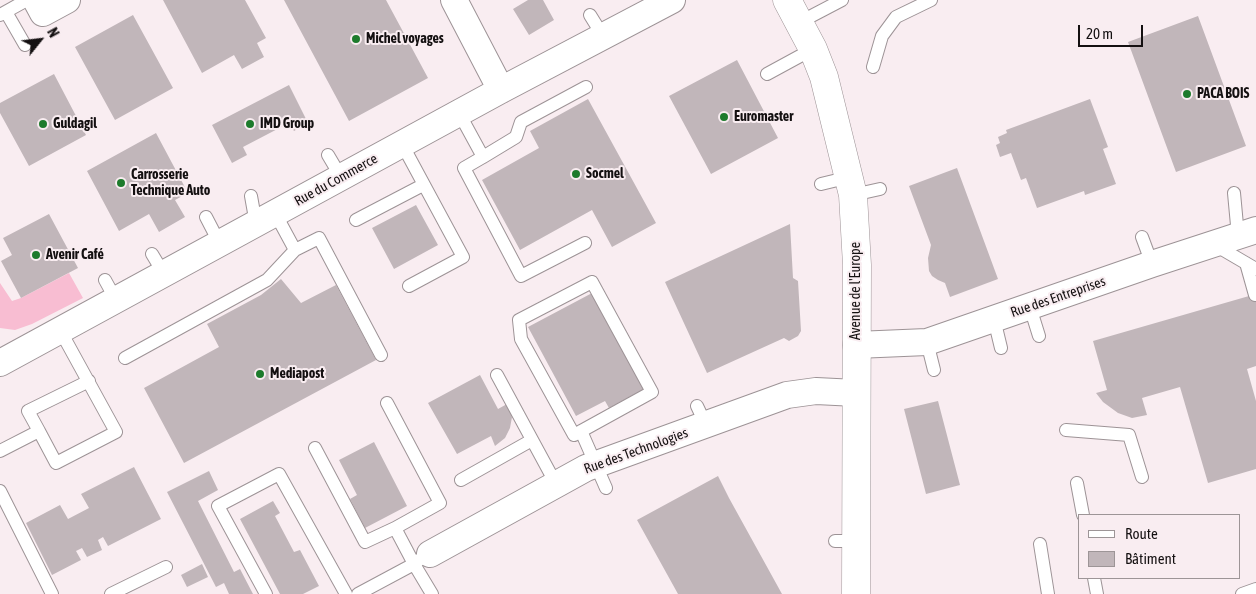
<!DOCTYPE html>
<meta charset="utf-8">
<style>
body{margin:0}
#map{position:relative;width:1256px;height:594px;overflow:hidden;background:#f9edf1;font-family:"Asap Condensed",sans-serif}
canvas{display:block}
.legend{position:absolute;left:1078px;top:514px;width:162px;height:65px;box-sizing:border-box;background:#f9edf1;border:1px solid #9d9597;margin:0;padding:6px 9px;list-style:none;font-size:15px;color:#141011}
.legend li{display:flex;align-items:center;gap:10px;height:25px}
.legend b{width:25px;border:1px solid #9d9597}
.north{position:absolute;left:15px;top:15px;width:50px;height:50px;-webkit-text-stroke:4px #f9edf1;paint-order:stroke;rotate:61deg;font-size:14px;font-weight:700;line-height:20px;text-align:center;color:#141011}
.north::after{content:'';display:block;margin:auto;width:18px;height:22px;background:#141011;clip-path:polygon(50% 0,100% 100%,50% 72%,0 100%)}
.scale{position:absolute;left:1078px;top:25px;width:65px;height:22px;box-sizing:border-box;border:2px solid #141011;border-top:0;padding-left:6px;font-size:15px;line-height:18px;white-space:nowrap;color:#141011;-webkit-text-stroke:4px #f9edf1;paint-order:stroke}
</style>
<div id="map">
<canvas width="1256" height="594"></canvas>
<ul class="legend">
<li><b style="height:6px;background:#fff"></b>Route</li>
<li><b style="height:14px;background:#c1b6ba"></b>Bâtiment</li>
</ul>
<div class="north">N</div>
<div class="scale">20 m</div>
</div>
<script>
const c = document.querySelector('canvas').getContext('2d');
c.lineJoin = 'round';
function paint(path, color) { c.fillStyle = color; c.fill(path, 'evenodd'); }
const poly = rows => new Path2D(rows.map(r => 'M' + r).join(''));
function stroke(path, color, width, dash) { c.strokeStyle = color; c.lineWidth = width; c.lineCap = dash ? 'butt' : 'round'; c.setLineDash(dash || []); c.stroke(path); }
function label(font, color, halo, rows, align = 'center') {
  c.font = font + ' "Asap Condensed",sans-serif'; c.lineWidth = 4; c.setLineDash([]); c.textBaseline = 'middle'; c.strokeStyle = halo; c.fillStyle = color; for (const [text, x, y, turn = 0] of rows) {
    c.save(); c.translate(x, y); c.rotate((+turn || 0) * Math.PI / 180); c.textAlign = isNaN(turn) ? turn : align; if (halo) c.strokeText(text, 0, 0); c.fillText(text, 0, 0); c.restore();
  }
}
const green = poly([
 [69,273,83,298,32,324,15,330,0,328,0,283,12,301,21,298]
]);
const building = poly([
 [163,0,245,0,266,38,257,43,264,57,242,69,234,55,202,73],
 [284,0,386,0,428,78,349,121],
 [528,0,543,0,554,20,529,35,513,9],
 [133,15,173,88,115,120,75,47],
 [1198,16,1246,146,1176,172,1128,42],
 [737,60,778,138,711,174,669,96],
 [54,74,86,135,29,166,0,113,0,103],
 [289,85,308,123,294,131,289,123,243,147,247,155,232,163,212,125],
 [588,99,656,223,612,247,592,210,520,250,482,180,539,148,530,131],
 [1090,99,1108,147,1103,149,1116,184,1085,195,1084,191,1037,208,1026,178,1021,180,1011,153,1000,157,996,145,1000,143,998,137,1007,133,1006,130],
 [156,133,188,193,175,200,185,217,159,232,149,214,119,231,87,171],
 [957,168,998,279,950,297,945,283,938,280,932,276,929,271,928,258,931,245,909,186],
 [416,205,438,245,394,269,372,228],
 [49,214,78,268,21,298,1,261,12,255,3,238],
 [790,224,793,278,798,281,801,331,798,336,789,341,784,338,707,373,665,282],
 [281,279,301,303,336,285,376,360,184,463,144,388,219,347,207,324,261,295],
 [594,292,646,388,609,408,605,401,576,416,528,327],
 [1256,294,1256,366,1247,369,1256,401,1256,469,1208,483,1180,387,1142,398,1147,415,1132,418,1118,413,1103,402,1096,393,1107,390,1093,341],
 [480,375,498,409,507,404,512,417,510,428,505,438,495,446,491,436,457,454,428,403],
 [938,401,960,485,926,494,904,409],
 [374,442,407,506,365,528,350,499,357,495,339,460],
 [134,467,161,519,108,546,103,537,98,540,102,550,87,557,82,548,76,551,81,560,52,575,26,523,60,505,68,519,89,508,81,494],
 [209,471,218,490,198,501,234,572,240,569,253,594,229,594,224,583,216,587,167,492],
 [718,476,729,498,782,594,678,594,637,520],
 [273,501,280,513,275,516,294,552,300,550,319,586,303,594,280,594,240,519],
 [202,564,208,577,187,587,181,575]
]);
const lane = poly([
 [6,12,25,45],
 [0,15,27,0],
 [590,15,603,36],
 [800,22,842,0],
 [873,67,882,36,896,17,931,0],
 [767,74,813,49],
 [459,113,483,157,516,137,521,122,586,87],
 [402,144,463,257,409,286],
 [328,155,341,177],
 [483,157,464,168,521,276,585,243],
 [821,184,850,177],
 [1234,193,1238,236],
 [853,195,880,189],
 [251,196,256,224],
 [206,217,220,244],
 [356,220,423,185],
 [1142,237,1152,264],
 [1215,245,1256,269],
 [295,250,319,238,381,355],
 [152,254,164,274],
 [1246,263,1255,295],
 [105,280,116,300],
 [592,282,652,392,574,435,521,339,519,320,592,282],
 [1030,307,1039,336],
 [994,319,1001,348],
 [927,342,934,370],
 [125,358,267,280,295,250,275,213],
 [497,375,556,484],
 [697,406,706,425],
 [1066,430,1129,435,1142,477],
 [39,431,56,463,116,432,60,330],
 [581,431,606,488],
 [315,448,365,542,395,528],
 [0,451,39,431,28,411,89,381],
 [461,480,532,440],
 [1077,483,1083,515],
 [0,491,52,594],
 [835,541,856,541],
 [1040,544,1048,594],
 [419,560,414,564,432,594],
 [1094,578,1097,594],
 [111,594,166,567],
 [266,594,218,506,279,474,346,594],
 [358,594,414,564,395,528,440,503,387,403],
 [1242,594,1256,589]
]);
const street = poly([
 [36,0,43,13,67,0],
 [454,0,501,90],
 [856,345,927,342,1152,264,1256,230],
 [0,363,501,90,672,0],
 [430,554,586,468,787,395,816,391,856,393]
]);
const secondary = poly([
 [787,0,813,49,824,77,853,195,857,265,856,594]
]);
const markers = [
 [356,39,5,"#1d7b2c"],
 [1187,94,5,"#1d7b2c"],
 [724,117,5,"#1d7b2c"],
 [43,124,5,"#1d7b2c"],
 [250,124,5,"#1d7b2c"],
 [576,174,5,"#1d7b2c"],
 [121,183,5,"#1d7b2c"],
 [36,255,5,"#1d7b2c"],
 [260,374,5,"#1d7b2c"]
];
const poiNames = [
 ["Michel voyages",366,39],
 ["PACA BOIS",1197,94],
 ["Euromaster",734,117],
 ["Guldagil",53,124],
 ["IMD Group",260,124],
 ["Socmel",586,174],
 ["Carrosserie",131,175],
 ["Technique Auto",131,191],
 ["Avenir Café",46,255],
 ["Mediapost",270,374]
];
const streetNames = [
 ["Rue du Commerce",336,180,-29],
 ["Avenue de l'Europe",856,291,-90],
 ["Rue des Entreprises",1058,297,-19],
 ["Rue des Technologies",636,451,-20]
];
paint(green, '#f8bdd2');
paint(building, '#c1b6ba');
stroke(lane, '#9d9396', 14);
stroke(street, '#9d9396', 28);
stroke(secondary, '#9d9396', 29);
stroke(lane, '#fff', 12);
stroke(street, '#fff', 26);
stroke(secondary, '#fff', 28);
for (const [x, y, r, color] of markers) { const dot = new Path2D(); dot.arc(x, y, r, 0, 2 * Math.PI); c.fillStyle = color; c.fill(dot); stroke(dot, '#f9edf1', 2); }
label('bold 14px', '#141011', '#f9edf1', poiNames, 'left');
label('14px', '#141011', '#f9edf1', streetNames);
</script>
